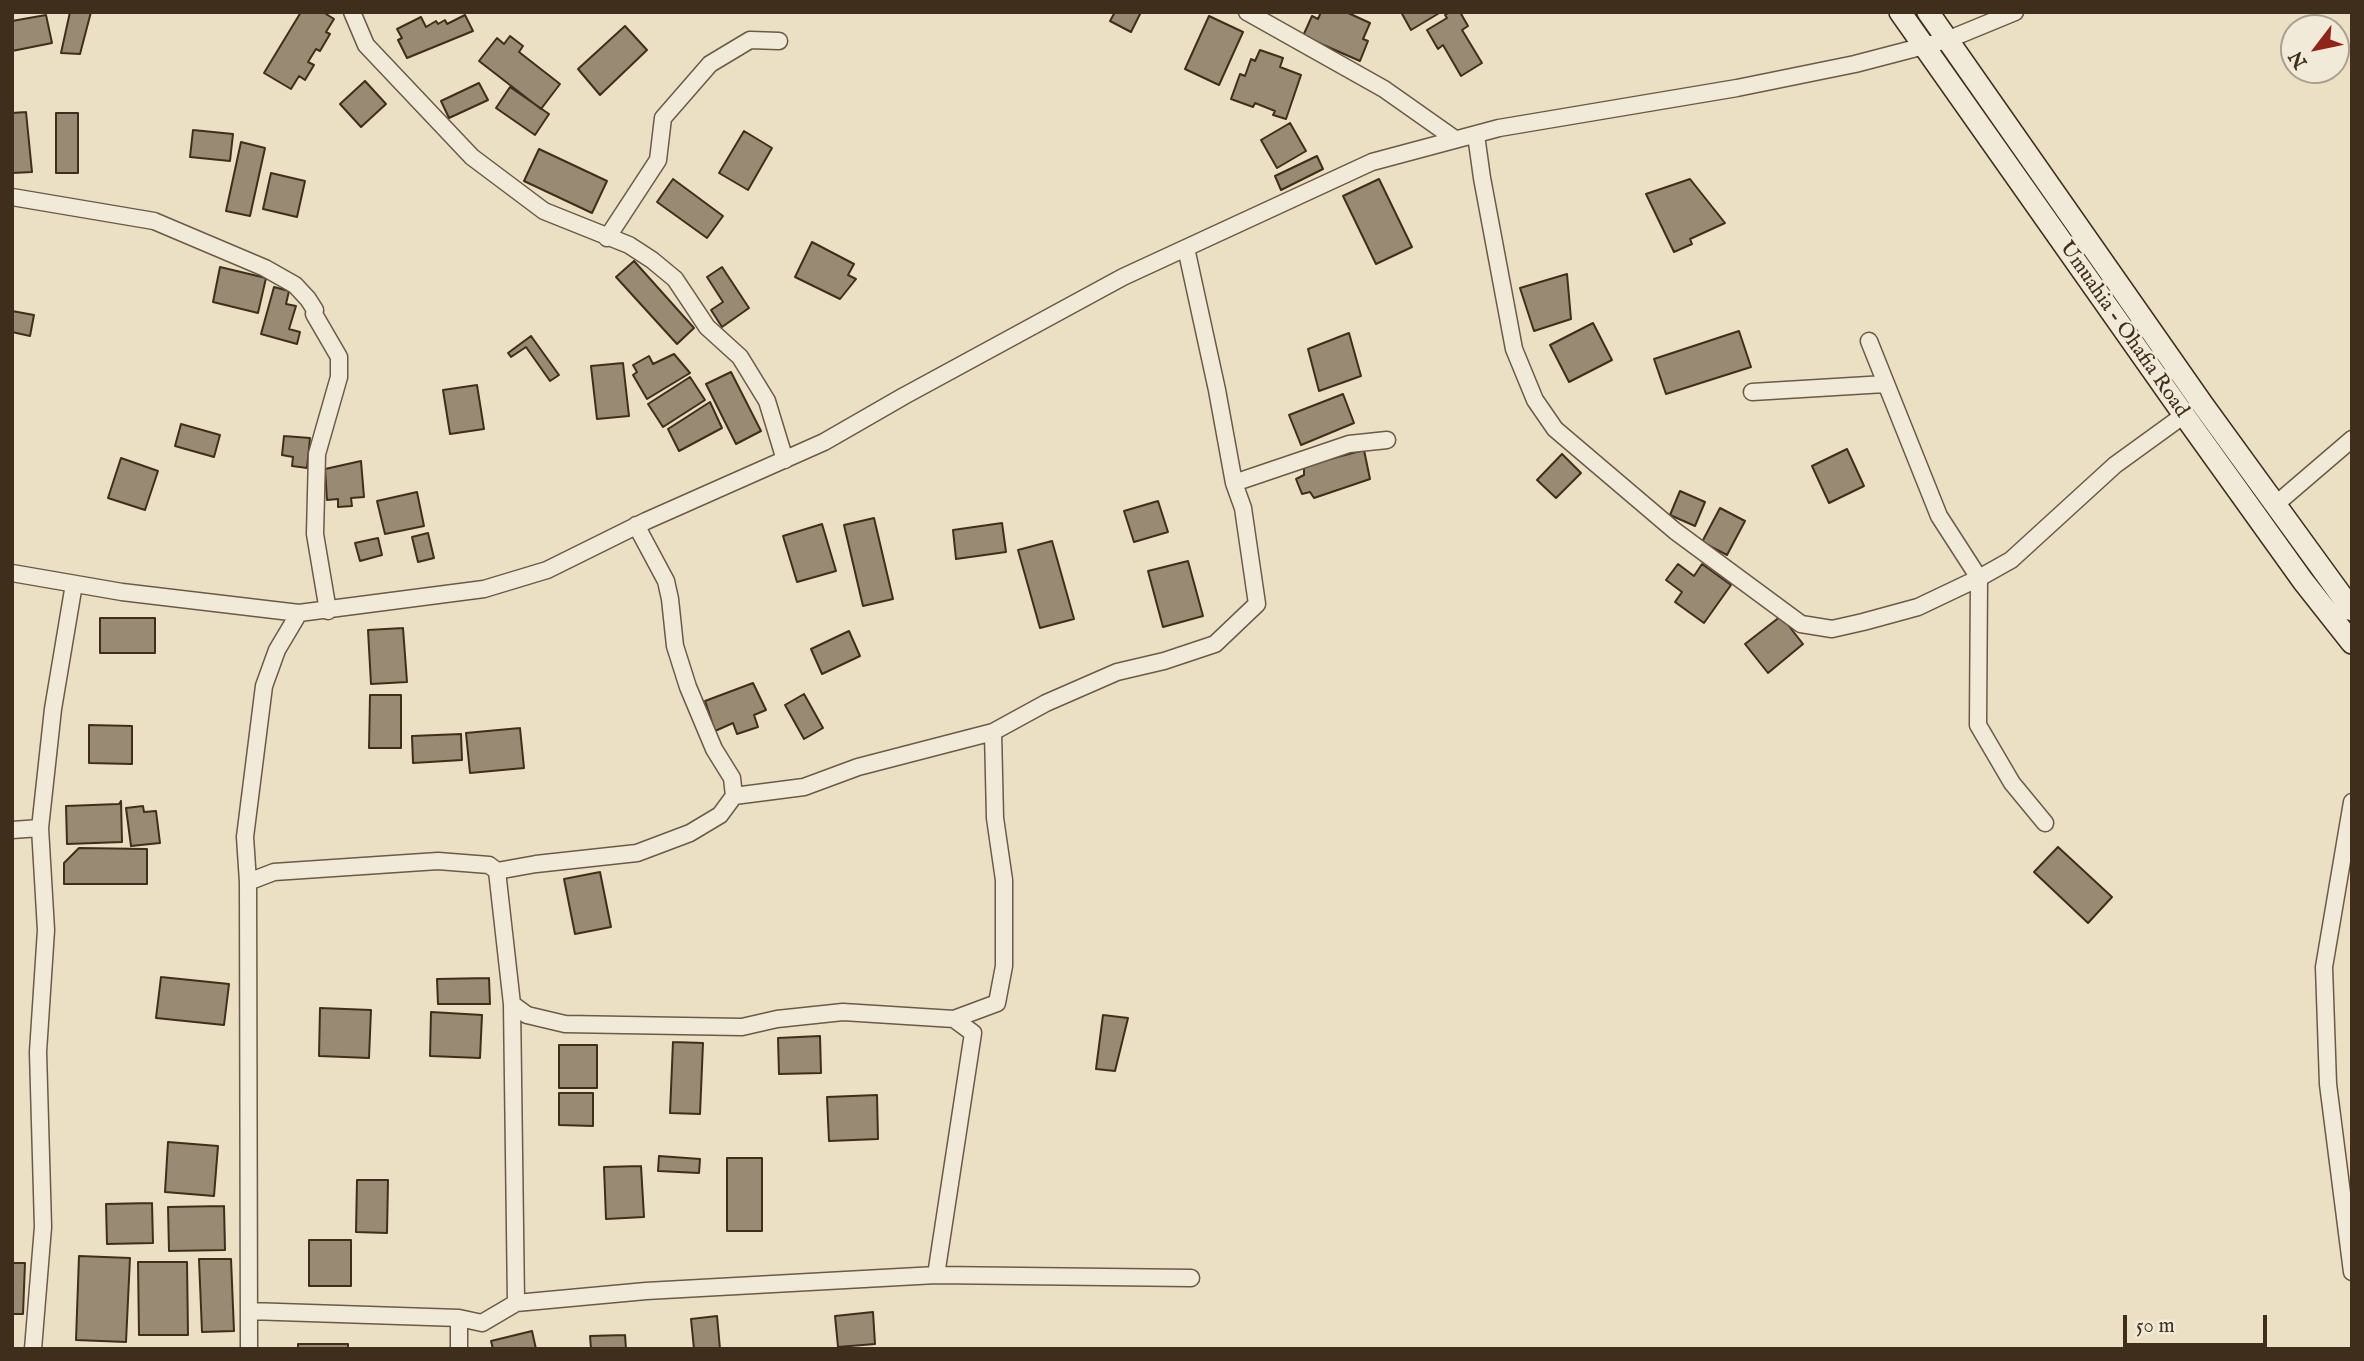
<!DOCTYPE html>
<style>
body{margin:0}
#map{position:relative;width:2364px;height:1361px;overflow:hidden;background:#ebdfc4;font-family:"IM FELL English",serif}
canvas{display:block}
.frame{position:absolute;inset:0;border:14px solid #402e1c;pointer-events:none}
.north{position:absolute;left:2280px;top:14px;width:70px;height:70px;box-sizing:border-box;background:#f2ead9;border:2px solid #ab9f8d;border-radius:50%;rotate:238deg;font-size:19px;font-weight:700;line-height:28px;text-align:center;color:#402e1c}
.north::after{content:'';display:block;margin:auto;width:24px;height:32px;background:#8f2418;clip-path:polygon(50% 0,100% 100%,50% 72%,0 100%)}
.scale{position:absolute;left:2123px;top:1315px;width:144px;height:32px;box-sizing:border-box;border:4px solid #402e1c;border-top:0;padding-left:9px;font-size:21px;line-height:24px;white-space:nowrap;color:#402e1c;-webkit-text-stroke:5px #f2ead9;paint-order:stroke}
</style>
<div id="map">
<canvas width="2364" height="1361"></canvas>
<div class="frame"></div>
<div class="north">N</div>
<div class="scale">50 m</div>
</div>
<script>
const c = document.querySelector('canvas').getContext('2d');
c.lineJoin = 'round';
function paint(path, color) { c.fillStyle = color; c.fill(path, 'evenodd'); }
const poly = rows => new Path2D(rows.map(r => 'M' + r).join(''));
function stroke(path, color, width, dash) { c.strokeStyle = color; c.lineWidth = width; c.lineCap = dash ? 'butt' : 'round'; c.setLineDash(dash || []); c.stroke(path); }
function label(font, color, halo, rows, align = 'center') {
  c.font = font + ' "IM FELL English",serif'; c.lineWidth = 5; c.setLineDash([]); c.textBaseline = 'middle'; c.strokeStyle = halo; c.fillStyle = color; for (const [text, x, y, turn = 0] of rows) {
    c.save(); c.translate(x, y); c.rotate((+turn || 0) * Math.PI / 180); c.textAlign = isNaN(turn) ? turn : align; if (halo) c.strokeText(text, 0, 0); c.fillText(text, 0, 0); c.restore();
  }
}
const building = poly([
 [70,12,91,12,80,54,61,53,70,12],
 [301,12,323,12,334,19,326,32,330,34,320,51,316,49,308,62,314,65,305,80,299,76,291,89,264,73,301,12],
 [1115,12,1141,12,1131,32,1110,21,1115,12],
 [1321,12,1346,12,1370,23,1363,39,1368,41,1360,61,1303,36,1312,16,1318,19,1321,12],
 [1401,12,1441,12,1411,30,1401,12],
 [1450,12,1460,12,1468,26,1462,30,1482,63,1461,76,1443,45,1438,49,1427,30,1447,18,1445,15,1450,12],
 [46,15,52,43,12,51,12,21,46,15],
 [465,15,473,31,407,58,398,40,402,38,397,29,421,17,426,27,436,21,438,24,445,20,447,24,465,15],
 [1209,16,1243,32,1219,85,1185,69,1209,16],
 [625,26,647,50,600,95,578,69,625,26],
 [510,36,523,46,519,52,560,84,541,109,479,61,497,38,504,44,510,36],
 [1260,50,1283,58,1280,67,1301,75,1286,119,1273,115,1275,111,1255,103,1253,107,1231,99,1240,74,1245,76,1251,59,1255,61,1260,50],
 [365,81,386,104,361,127,340,104,365,81],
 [479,83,488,100,449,118,441,101,479,83],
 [510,87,549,114,535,135,496,108,510,87],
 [26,112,32,172,12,173,12,113,26,112],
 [56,113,78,113,78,173,56,173,56,113],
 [1290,123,1306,151,1277,168,1261,140,1290,123],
 [193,130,233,134,230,161,190,157,193,130],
 [744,131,772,148,748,190,719,173,744,131],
 [241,142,265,148,250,216,226,211,241,142],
 [539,149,607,181,592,213,524,181,539,149],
 [1317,156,1323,169,1281,190,1275,176,1317,156],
 [271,173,305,181,297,217,263,209,271,173],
 [673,179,723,216,707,238,657,202,673,179],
 [1379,179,1412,247,1376,264,1343,196,1379,179],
 [1690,179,1725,223,1690,239,1692,244,1674,252,1646,194,1690,179],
 [812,242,854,264,848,275,856,279,840,299,795,277,812,242],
 [634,261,694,328,677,344,616,277,634,261],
 [220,267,266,278,258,313,213,302,220,267],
 [722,267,749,308,722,327,711,310,723,302,707,277,722,267],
 [1567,274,1571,319,1534,331,1520,288,1567,274],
 [274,287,289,291,286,304,296,306,289,329,300,332,297,344,261,334,274,287],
 [12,311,34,315,30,336,12,332,12,311],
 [1593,323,1612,360,1569,382,1550,345,1593,323],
 [1739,331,1751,367,1666,394,1654,359,1739,331],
 [1349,333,1361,376,1319,391,1308,349,1349,333],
 [531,336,559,375,550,381,526,347,511,357,508,353,531,336],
 [674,354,690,373,647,399,633,375,637,372,633,365,649,356,653,364,674,354],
 [623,363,629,416,597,419,591,366,623,363],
 [731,372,761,431,736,444,706,384,731,372],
 [690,377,705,400,663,427,648,404,690,377],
 [477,385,484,429,450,434,443,390,477,385],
 [1343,394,1354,423,1301,445,1289,415,1343,394],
 [710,402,722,428,679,451,668,429,710,402],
 [181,424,220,435,214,457,175,446,181,424],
 [284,436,310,438,307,468,292,466,293,457,282,455,284,436],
 [1847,449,1864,486,1829,503,1812,466,1847,449],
 [1364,450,1370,479,1314,498,1310,492,1302,494,1296,479,1304,475,1304,466,1364,450],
 [1562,454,1581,473,1556,498,1537,480,1562,454],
 [121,458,158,471,145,510,108,498,121,458],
 [361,461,364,497,351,498,352,506,338,507,338,499,327,500,325,469,361,461],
 [1680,491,1705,502,1695,526,1670,515,1680,491],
 [417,492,424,526,385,534,377,501,417,492],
 [1158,501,1168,532,1134,542,1124,511,1158,501],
 [1720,508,1745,521,1727,555,1702,542,1720,508],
 [874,518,893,599,863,606,844,525,874,518],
 [1002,523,1006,552,956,559,953,530,1002,523],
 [822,524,836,571,797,582,783,536,822,524],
 [428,533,434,558,418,562,412,537,428,533],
 [378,538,382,555,360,561,355,543,378,538],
 [1052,541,1074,619,1040,628,1018,550,1052,541],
 [1188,561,1203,616,1163,627,1148,571,1188,561],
 [1678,564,1694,576,1702,564,1731,585,1704,623,1675,602,1682,592,1666,580,1678,564],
 [1781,616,1803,644,1768,673,1745,644,1781,616],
 [100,618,155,618,155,653,100,653,100,618],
 [403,628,407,682,371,684,368,630,403,628],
 [849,631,860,656,822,674,811,649,849,631],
 [753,683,766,710,754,715,758,727,737,734,733,723,715,731,705,701,753,683],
 [804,694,823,728,804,739,785,705,804,694],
 [370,695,401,695,401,748,369,748,370,695],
 [89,725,132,726,132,764,89,763,89,725],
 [520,728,524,768,470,773,466,733,520,728],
 [461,734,462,760,413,763,412,736,461,734],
 [121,801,122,842,67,844,66,806,119,804,121,801],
 [143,806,144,812,156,811,160,843,131,846,126,808,143,806],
 [2058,847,2112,897,2088,923,2034,872,2058,847],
 [79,848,147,849,147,884,64,884,64,863,79,848],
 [600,872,611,927,575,934,564,879,600,872],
 [161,977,229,984,224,1025,156,1018,161,977],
 [489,978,490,1004,438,1004,437,979,489,978],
 [320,1008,371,1010,369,1058,319,1056,320,1008],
 [431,1012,482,1015,480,1058,430,1056,431,1012],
 [1103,1015,1128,1018,1115,1071,1096,1069,1103,1015],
 [820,1036,821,1073,779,1074,778,1038,820,1036],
 [673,1042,703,1043,700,1114,670,1113,673,1042],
 [559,1045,597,1045,597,1088,559,1088,559,1045],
 [559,1093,593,1093,593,1126,559,1125,559,1093],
 [877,1095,878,1139,829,1141,827,1097,877,1095],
 [168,1142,218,1146,214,1196,165,1192,168,1142],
 [659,1156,700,1159,699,1173,658,1171,659,1156],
 [727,1158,762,1158,762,1231,727,1231,727,1158],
 [641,1166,644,1217,606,1219,604,1167,641,1166],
 [357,1180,388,1180,387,1233,356,1232,357,1180],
 [152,1203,153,1243,107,1244,106,1204,152,1203],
 [224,1206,225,1250,169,1251,168,1207,224,1206],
 [309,1240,351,1240,351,1286,309,1286,309,1240],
 [79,1256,130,1258,126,1342,76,1340,79,1256],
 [199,1259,231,1259,234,1331,202,1332,199,1259],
 [138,1262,187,1262,188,1335,139,1335,138,1262],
 [12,1263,25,1263,23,1314,12,1314,12,1263],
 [873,1312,875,1344,838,1347,835,1316,873,1312],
 [717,1316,720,1349,694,1349,691,1319,717,1316],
 [532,1331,536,1349,493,1349,491,1341,532,1331],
 [625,1335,626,1349,591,1349,590,1336,625,1335],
 [298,1344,348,1344,348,1349,298,1349,298,1344]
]);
const minor = poly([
 [352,12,366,45,472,157,544,211,629,245,652,260,675,279,707,327,740,357,767,401,785,460],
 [1247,12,1384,89,1455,139],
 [1476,135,1482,178,1514,349,1535,400,1555,429,1675,531,1801,624,1832,629,1863,622,1918,607,1979,578,2011,560,2115,465,2184,415],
 [12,197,154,221,265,268,295,285,308,299,315,310,314,314,339,357,339,377,317,454,315,534,328,611],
 [607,238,658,160,663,118,710,64,750,40,779,41],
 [1186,248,1217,390,1234,483],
 [1869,341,1939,516,1979,578,1978,725,2012,783,2045,823],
 [1752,392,1885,384],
 [2275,505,2352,439],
 [12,573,122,592,299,613,484,589,547,570,646,521,824,442,904,396,1123,277,1372,162,1499,128,1737,88,1855,64,1947,40,2015,12],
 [734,796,804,787,858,767,993,732],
 [2352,802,2324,967,2328,1084,2352,1272],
 [12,830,40,828],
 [497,871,512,1004,527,1015,565,1024,742,1027,777,1019,843,1012,954,1019,973,1033,936,1275],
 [248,882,274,872,438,861,489,865,497,871,536,864,637,853,690,833,720,815,734,796,732,778,714,749,688,687,675,646,670,599,666,581,636,525],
 [512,1004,516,1303,646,1291,936,1275,1191,1278],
 [954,1019,997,1003,1004,966,1004,880,995,818,993,732,1046,703,1117,672,1164,661,1215,644,1257,604,1243,508,1234,483,1349,444,1387,440],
 [249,1311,459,1318,482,1323,516,1303],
 [459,1318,459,1349],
 [33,1349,43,1227,38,1052,46,930,40,828,53,709,74,584],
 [249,1349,248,882,245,837,264,686,277,650,299,613]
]);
const secondary = poly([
 [1900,12,2184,415,2303,581,2352,643],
 [1928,12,2203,405,2352,610]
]);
const streetNames = [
 ["Umuahia - Ohafia Road",2123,330,55]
];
paint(building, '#998a73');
stroke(building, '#402e1c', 2);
stroke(minor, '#6b5a46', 19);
stroke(secondary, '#402e1c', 24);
stroke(minor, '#f2ead9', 16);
stroke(secondary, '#f2ead9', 21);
label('21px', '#402e1c', '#f2ead9', streetNames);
</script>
